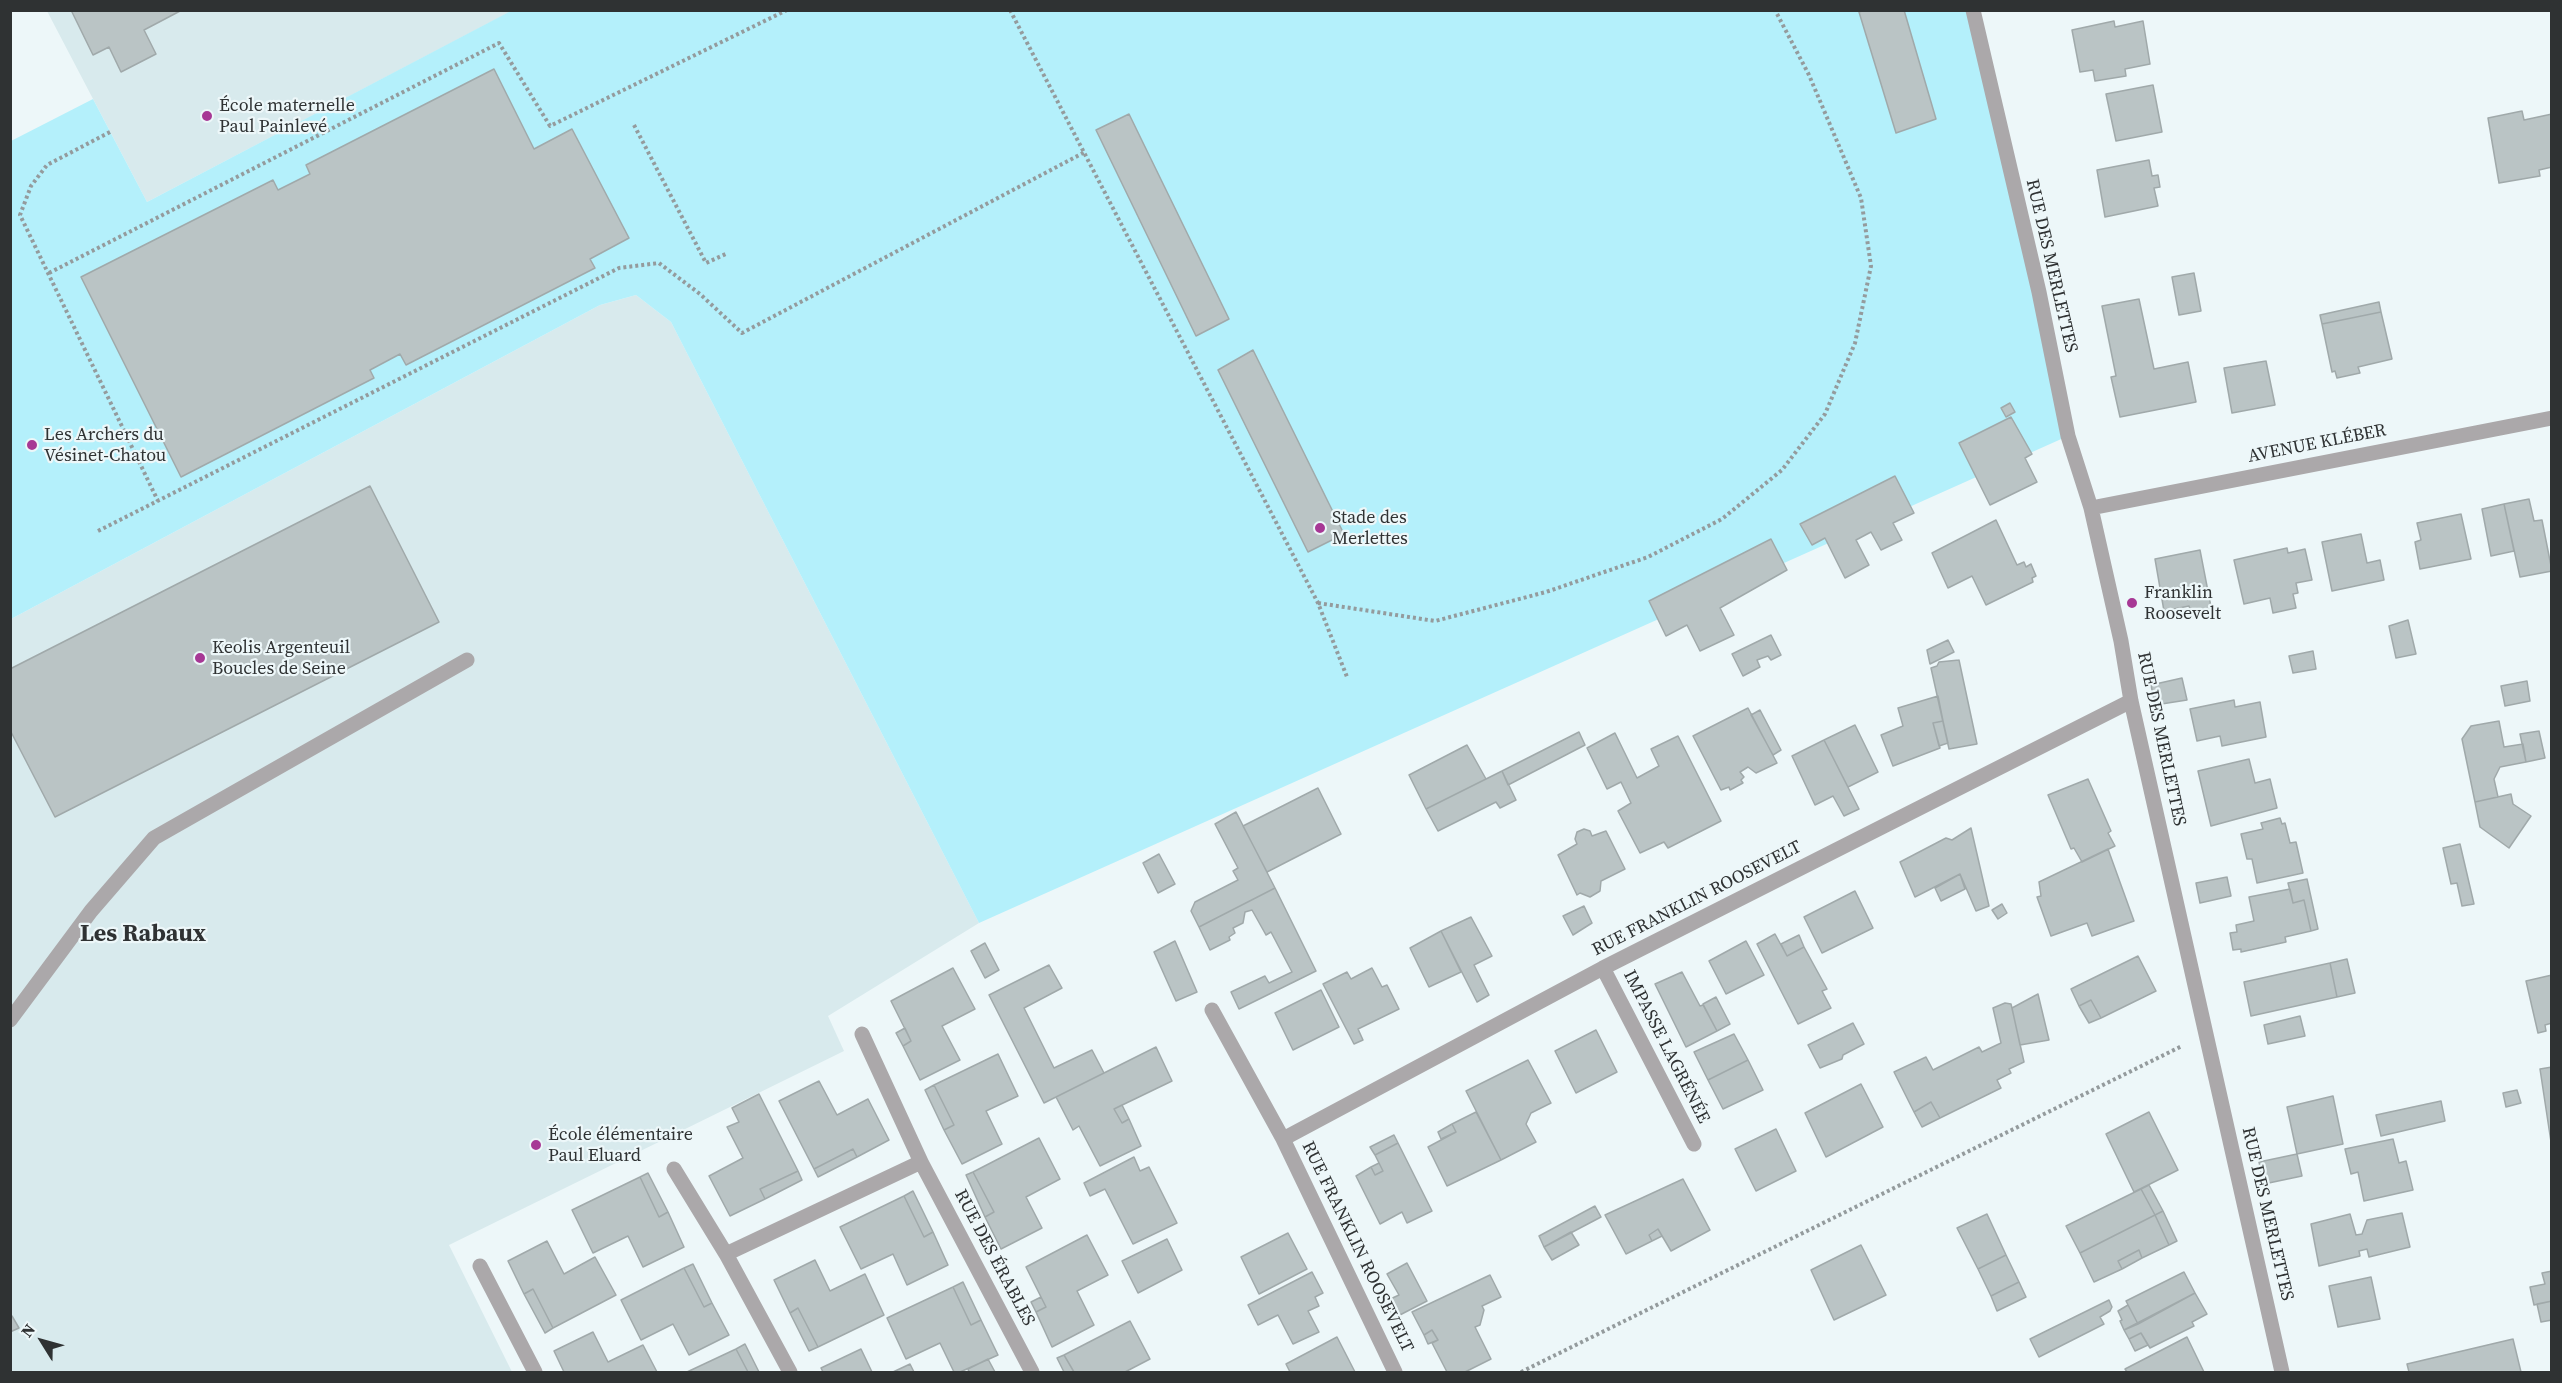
<!DOCTYPE html>
<meta charset="utf-8">
<style>
body{margin:0}
#map{position:relative;width:2562px;height:1383px;overflow:hidden;background:#edf7f9;font-family:"Source Serif 4",serif}
canvas{display:block}
.frame{position:absolute;inset:0;border:12px solid #2f3233;pointer-events:none}
.north{position:absolute;left:12px;top:1311px;width:60px;height:60px;-webkit-text-stroke:4px #edf7f9;paint-order:stroke;rotate:307deg;font-size:16px;font-weight:700;line-height:24px;text-align:center;color:#2f3233}
.north::after{content:'';display:block;margin:auto;width:21px;height:27px;background:#2f3233;clip-path:polygon(50% 0,100% 100%,50% 72%,0 100%)}
</style>
<div id="map">
<canvas width="2562" height="1383"></canvas>
<div class="frame"></div>
<div class="north">N</div>
</div>
<script>
const c = document.querySelector('canvas').getContext('2d');
c.lineJoin = 'round';
function paint(path, color) { c.fillStyle = color; c.fill(path, 'evenodd'); }
const poly = rows => new Path2D(rows.map(r => 'M' + r).join(''));
function stroke(path, color, width, dash) { c.strokeStyle = color; c.lineWidth = width; c.lineCap = dash ? 'butt' : 'round'; c.setLineDash(dash || []); c.stroke(path); }
function label(font, color, halo, rows, align = 'center') {
  c.font = font + ' "Source Serif 4",serif'; c.lineWidth = 4.5; c.setLineDash([]); c.textBaseline = 'middle'; c.strokeStyle = halo; c.fillStyle = color; for (const [text, x, y, turn = 0] of rows) {
    c.save(); c.translate(x, y); c.rotate((+turn || 0) * Math.PI / 180); c.textAlign = isNaN(turn) ? turn : align; if (halo) c.strokeText(text, 0, 0); c.fillText(text, 0, 0); c.restore();
  }
}
const built = poly([
 [509,10,510,12,147,202,47,11],
 [636,295,671,322,979,923,828,1016,844,1051,449,1245,512,1372,11,1372,11,619,600,305]
]);
const green = poly([
 [509,11,1973,11,2068,436,979,923,671,322,636,295,600,305,11,619,11,141,93,99,147,202,509,12]
]);
const building = poly([
 [71,10,182,10,144,30,156,54,121,72,109,47,93,55,71,10],
 [1865,10,1904,10,1936,119,1896,133,1859,12,1865,10],
 [2114,21,2115,27,2143,21,2150,64,2125,69,2126,76,2095,81,2093,70,2080,72,2072,30,2114,21],
 [494,69,534,149,572,129,629,238,590,259,595,268,406,365,400,354,370,370,374,378,181,477,81,277,273,180,278,190,310,174,306,165,494,69],
 [2153,85,2162,132,2116,141,2106,94,2153,85],
 [2522,111,2524,120,2552,114,2552,167,2539,170,2540,176,2499,183,2488,118,2522,111],
 [1129,114,1229,319,1196,336,1096,130,1129,114],
 [2149,160,2152,176,2158,175,2160,187,2154,188,2158,206,2105,217,2097,170,2149,160],
 [2194,273,2201,311,2179,315,2172,277,2194,273],
 [2139,299,2154,369,2188,362,2196,402,2120,417,2111,377,2116,376,2102,306,2139,299],
 [2379,302,2381,312,2322,324,2320,315,2379,302],
 [2381,312,2392,359,2358,367,2360,373,2337,378,2335,371,2332,372,2322,324,2381,312],
 [1253,350,1344,534,1308,552,1218,370,1253,350],
 [2266,361,2275,405,2232,413,2224,368,2266,361],
 [2010,403,2015,412,2006,417,2001,408,2010,403],
 [2011,417,2032,454,2025,458,2037,482,1990,505,1959,443,2011,417],
 [1895,476,1914,513,1893,523,1902,540,1881,550,1871,532,1856,540,1869,565,1845,578,1825,538,1812,545,1800,524,1895,476],
 [370,486,439,622,55,817,10,730,10,669,370,486],
 [2529,499,2534,521,2542,520,2552,571,2520,577,2504,504,2529,499],
 [2504,504,2514,551,2491,556,2482,509,2504,504],
 [2461,514,2471,559,2420,569,2415,542,2421,540,2417,523,2461,514],
 [1996,520,2017,565,2024,562,2026,567,2031,564,2036,576,2032,578,2033,582,1986,605,1972,576,1948,588,1932,553,1996,520],
 [2361,534,2367,563,2380,560,2384,580,2332,591,2322,542,2361,534],
 [1771,539,1787,570,1720,608,1734,635,1700,651,1687,625,1666,636,1649,601,1771,539],
 [2287,548,2288,553,2305,549,2312,580,2296,583,2298,593,2293,594,2296,608,2273,613,2270,598,2244,604,2234,560,2287,548],
 [2200,550,2212,612,2192,616,2189,606,2164,611,2155,559,2200,550],
 [2408,620,2416,654,2396,658,2389,626,2408,620],
 [1771,635,1781,655,1771,660,1768,656,1757,660,1760,667,1743,676,1732,654,1771,635],
 [1948,640,1954,652,1930,664,1927,650,1948,640],
 [2313,651,2316,669,2293,673,2289,656,2313,651],
 [1959,660,1977,744,1949,749,1931,668,1937,666,1939,662,1959,660],
 [2182,678,2187,700,2155,705,2151,685,2182,678],
 [2527,681,2530,701,2505,706,2501,686,2527,681],
 [1938,696,1943,721,1933,723,1940,748,1893,766,1881,735,1903,726,1898,708,1938,696],
 [2234,700,2235,707,2260,702,2266,737,2222,746,2220,736,2197,741,2190,709,2234,700],
 [1748,708,1777,763,1756,773,1748,767,1740,772,1744,777,1741,780,1743,783,1730,790,1729,787,1721,790,1693,736,1748,708],
 [1760,710,1781,750,1773,755,1751,715,1760,710],
 [1943,721,1948,743,1939,746,1933,723,1943,721],
 [2499,721,2504,747,2523,744,2526,762,2500,767,2494,779,2498,797,2475,802,2462,739,2471,726,2499,721],
 [1855,725,1878,772,1848,787,1824,740,1855,725],
 [2539,731,2545,758,2526,762,2520,734,2539,731],
 [1579,732,1585,745,1508,785,1502,771,1579,732],
 [1615,733,1637,778,1659,766,1651,749,1678,736,1721,821,1668,848,1664,842,1640,853,1618,811,1631,803,1621,782,1607,789,1587,748,1615,733],
 [1824,740,1859,809,1844,816,1833,796,1815,805,1792,756,1824,740],
 [1467,745,1486,779,1426,809,1409,775,1467,745],
 [2249,759,2255,783,2270,779,2277,808,2211,826,2198,771,2249,759],
 [1502,771,1516,800,1500,808,1496,802,1438,831,1426,809,1502,771],
 [2088,779,2111,831,2108,833,2115,846,2082,862,2074,848,2071,849,2048,795,2088,779],
 [1318,788,1341,834,1267,872,1243,826,1318,788],
 [2511,794,2513,804,2531,816,2509,848,2480,827,2475,802,2511,794],
 [1236,812,1275,888,1199,927,1191,911,1195,902,1238,880,1233,871,1238,868,1215,824,1236,812],
 [2280,818,2282,824,2285,823,2290,843,2296,842,2303,873,2257,883,2252,859,2247,859,2241,834,2263,829,2261,823,2280,818],
 [1971,828,1989,906,1976,911,1960,874,1915,897,1900,862,1946,838,1952,840,1971,828],
 [1584,829,1590,831,1592,836,1606,831,1625,869,1601,881,1600,891,1590,897,1580,893,1577,895,1558,855,1577,844,1575,839,1577,832,1584,829],
 [2460,844,2474,904,2462,906,2457,883,2451,884,2443,848,2460,844],
 [2108,849,2134,921,2092,936,2087,923,2051,936,2037,897,2041,896,2039,882,2108,849],
 [1159,854,1175,884,1158,893,1143,863,1159,854],
 [1960,874,1965,889,1941,901,1935,888,1960,874],
 [2227,877,2231,896,2200,903,2196,883,2227,877],
 [2307,879,2318,929,2311,931,2304,900,2293,903,2288,883,2307,879],
 [1275,888,1316,971,1239,1009,1231,992,1265,976,1269,983,1292,972,1271,932,1266,935,1252,910,1245,912,1243,923,1233,928,1235,933,1229,937,1230,940,1210,950,1199,927,1275,888],
 [2290,889,2293,903,2304,900,2311,931,2285,937,2286,942,2241,952,2241,949,2233,950,2230,933,2237,932,2236,925,2254,921,2249,897,2290,889],
 [1855,891,1873,928,1822,953,1804,917,1855,891],
 [2002,904,2007,913,1998,919,1992,910,2002,904],
 [1584,906,1592,923,1573,935,1563,916,1584,906],
 [1471,917,1492,956,1474,965,1489,995,1477,1002,1441,931,1471,917],
 [1441,931,1461,972,1429,987,1410,948,1441,931],
 [1775,934,1787,956,1804,947,1827,989,1822,991,1831,1008,1798,1024,1757,944,1775,934],
 [1799,935,1804,947,1787,956,1781,944,1799,935],
 [1175,941,1197,992,1176,1001,1154,952,1175,941],
 [1746,941,1764,975,1726,994,1709,961,1746,941],
 [985,943,999,970,985,978,971,951,985,943],
 [2138,956,2156,991,2101,1018,2091,1000,2079,1006,2071,989,2138,956],
 [2347,959,2355,993,2337,997,2330,963,2347,959],
 [2330,963,2337,997,2251,1016,2244,982,2330,963],
 [1049,965,1062,988,1024,1008,1054,1068,1092,1050,1104,1073,1044,1103,989,995,1049,965],
 [953,968,975,1009,942,1026,960,1060,920,1080,903,1046,911,1041,891,1001,953,968],
 [1372,968,1382,987,1387,985,1399,1009,1358,1029,1363,1040,1354,1044,1323,984,1347,972,1351,979,1372,968],
 [1682,972,1700,1006,1703,1005,1717,1031,1686,1047,1655,984,1682,972],
 [2552,975,2552,1023,2545,1025,2546,1031,2538,1033,2526,981,2552,975],
 [1321,990,1339,1027,1293,1050,1275,1013,1321,990],
 [2038,994,2049,1040,2020,1045,2012,1008,2038,994],
 [1716,997,1730,1024,1717,1031,1703,1004,1716,997],
 [2091,1000,2101,1018,2089,1023,2079,1006,2091,1000],
 [2005,1003,2011,1004,2024,1062,2009,1069,2011,1073,1997,1080,2001,1088,1940,1118,1931,1102,1914,1112,1894,1072,1926,1057,1933,1070,1979,1047,1982,1052,2001,1043,1993,1008,2005,1003],
 [2300,1016,2305,1036,2268,1044,2264,1025,2300,1016],
 [1853,1023,1864,1044,1843,1055,1842,1059,1820,1068,1808,1045,1853,1023],
 [905,1028,911,1041,903,1046,896,1033,905,1028],
 [1596,1030,1617,1072,1576,1093,1555,1051,1596,1030],
 [1734,1034,1748,1060,1708,1080,1694,1052,1734,1034],
 [1156,1047,1172,1081,1114,1109,1122,1123,1129,1119,1141,1146,1100,1166,1079,1126,1073,1130,1056,1097,1156,1047],
 [998,1054,1018,1096,986,1111,1002,1144,962,1164,944,1130,954,1125,934,1085,998,1054],
 [1528,1060,1551,1103,1531,1113,1526,1124,1536,1142,1501,1160,1466,1091,1528,1060],
 [1748,1060,1763,1090,1723,1109,1708,1080,1748,1060],
 [2552,1067,2552,1142,2551,1142,2540,1069,2552,1067],
 [819,1081,837,1115,868,1099,889,1140,857,1157,853,1149,814,1169,779,1101,819,1081],
 [1861,1084,1883,1127,1826,1157,1805,1113,1861,1084],
 [934,1085,954,1125,944,1130,925,1090,934,1085],
 [2517,1090,2521,1103,2506,1107,2503,1093,2517,1090],
 [759,1094,798,1171,760,1189,765,1199,730,1216,709,1176,743,1158,727,1127,739,1122,732,1108,759,1094],
 [2333,1096,2343,1144,2297,1154,2287,1107,2333,1096],
 [2441,1101,2445,1121,2381,1136,2376,1115,2441,1101],
 [1931,1102,1940,1118,1922,1127,1914,1112,1931,1102],
 [1122,1105,1129,1119,1122,1123,1114,1109,1122,1105],
 [1476,1112,1501,1160,1447,1186,1428,1147,1456,1132,1452,1124,1476,1112],
 [2149,1112,2178,1170,2134,1192,2106,1134,2149,1112],
 [1452,1124,1456,1132,1441,1139,1438,1132,1452,1124],
 [1776,1129,1796,1171,1756,1191,1735,1149,1776,1129],
 [1394,1135,1398,1143,1375,1155,1370,1147,1394,1135],
 [1039,1138,1060,1179,1026,1197,1042,1228,1001,1249,985,1217,994,1212,973,1172,1039,1138],
 [2393,1139,2399,1163,2406,1161,2413,1190,2364,1201,2358,1172,2351,1174,2345,1149,2393,1139],
 [1398,1143,1432,1211,1407,1223,1402,1212,1380,1224,1356,1176,1371,1167,1375,1175,1383,1171,1375,1155,1398,1143],
 [853,1149,857,1157,818,1177,814,1169,853,1149],
 [2297,1154,2302,1176,2264,1184,2259,1162,2297,1154],
 [1134,1157,1140,1171,1149,1167,1177,1223,1133,1244,1105,1189,1090,1196,1084,1183,1134,1157],
 [1379,1163,1383,1171,1375,1175,1371,1167,1379,1163],
 [798,1171,802,1180,765,1199,760,1189,798,1171],
 [973,1172,994,1212,985,1217,966,1175,973,1172],
 [648,1173,668,1212,659,1217,640,1177,648,1173],
 [640,1177,659,1217,668,1212,684,1247,643,1267,628,1236,593,1253,572,1210,640,1177],
 [1683,1179,1710,1230,1671,1251,1658,1229,1649,1235,1652,1241,1626,1254,1605,1215,1683,1179],
 [2149,1185,2163,1211,2155,1215,2141,1189,2149,1185],
 [2141,1189,2155,1215,2080,1253,2066,1226,2141,1189],
 [913,1191,933,1232,924,1237,904,1196,913,1191],
 [904,1196,924,1237,933,1232,948,1265,907,1285,893,1254,861,1269,840,1227,904,1196],
 [1595,1206,1601,1217,1544,1247,1539,1236,1595,1206],
 [2163,1211,2177,1241,2169,1245,2155,1215,2163,1211],
 [2402,1213,2410,1247,2369,1257,2367,1249,2359,1251,2360,1256,2319,1266,2311,1224,2350,1214,2356,1235,2362,1234,2367,1220,2402,1213],
 [1987,1214,2006,1255,1978,1269,1957,1228,1987,1214],
 [2155,1215,2169,1245,2142,1258,2139,1250,2118,1261,2122,1269,2094,1282,2080,1253,2155,1215],
 [1658,1229,1662,1236,1652,1241,1649,1235,1658,1229],
 [1571,1232,1579,1245,1552,1260,1544,1247,1571,1232],
 [1288,1233,1307,1269,1259,1294,1241,1257,1288,1233],
 [1087,1235,1108,1275,1077,1291,1094,1325,1052,1347,1036,1312,1046,1307,1026,1267,1087,1235],
 [1167,1239,1182,1270,1138,1293,1122,1261,1167,1239],
 [547,1241,564,1274,595,1257,616,1295,553,1328,533,1289,524,1294,508,1261,547,1241],
 [1861,1245,1886,1295,1834,1320,1811,1270,1861,1245],
 [2139,1250,2142,1258,2122,1269,2118,1261,2139,1250],
 [2006,1255,2019,1282,1991,1296,1978,1269,2006,1255],
 [815,1260,830,1291,865,1274,884,1315,818,1347,798,1308,790,1313,774,1280,815,1260],
 [1407,1263,1427,1301,1394,1318,1386,1301,1399,1295,1387,1274,1407,1263],
 [693,1264,712,1303,704,1307,684,1268,693,1264],
 [684,1268,704,1307,712,1303,729,1335,689,1355,673,1324,641,1340,621,1300,684,1268],
 [2552,1271,2552,1301,2534,1305,2530,1287,2545,1284,2542,1273,2552,1271],
 [1312,1272,1323,1293,1315,1297,1319,1306,1308,1311,1319,1332,1293,1344,1278,1315,1258,1325,1248,1305,1312,1272],
 [2184,1272,2195,1293,2138,1324,2126,1301,2184,1272],
 [1490,1275,1501,1297,1482,1306,1484,1310,1480,1325,1475,1327,1491,1359,1465,1372,1447,1372,1432,1343,1438,1340,1432,1330,1424,1335,1412,1312,1490,1275],
 [2371,1277,2380,1319,2338,1327,2329,1286,2371,1277],
 [963,1282,981,1320,971,1325,953,1287,963,1282],
 [2019,1282,2026,1297,1997,1311,1991,1296,2019,1282],
 [953,1287,971,1325,981,1320,998,1355,960,1372,954,1372,940,1343,906,1359,887,1318,953,1287],
 [533,1289,553,1328,545,1333,524,1294,533,1289],
 [2195,1293,2207,1314,2192,1322,2194,1326,2150,1348,2141,1333,2129,1339,2124,1330,2195,1293],
 [1041,1297,1046,1307,1036,1312,1031,1302,1041,1297],
 [2109,1300,2112,1307,2110,1311,2100,1317,2104,1324,2039,1357,2030,1339,2109,1300],
 [2552,1301,2552,1320,2541,1322,2537,1304,2552,1301],
 [2128,1305,2138,1324,2124,1330,2120,1321,2122,1320,2118,1311,2128,1305],
 [798,1308,818,1347,809,1351,790,1313,798,1308],
 [12,1316,19,1328,10,1332,10,1317,12,1316],
 [1130,1321,1150,1359,1125,1372,1074,1372,1064,1355,1130,1321],
 [1432,1330,1438,1340,1428,1344,1424,1335,1432,1330],
 [593,1332,608,1362,643,1345,657,1372,564,1372,554,1351,593,1332],
 [2141,1333,2148,1345,2135,1351,2129,1339,2141,1333],
 [1337,1337,1355,1372,1290,1372,1286,1364,1337,1337],
 [2187,1337,2204,1372,2127,1372,2125,1369,2187,1337],
 [2513,1339,2521,1372,2409,1372,2407,1364,2513,1339],
 [745,1344,759,1372,748,1372,736,1349,745,1344],
 [736,1349,748,1372,687,1372,736,1349],
 [861,1349,872,1372,823,1372,821,1368,861,1349],
 [1064,1355,1074,1372,1064,1372,1057,1358,1064,1355],
 [988,1359,995,1372,969,1372,968,1369,988,1359],
 [910,1364,914,1372,893,1372,910,1364]
]);
const path = poly([
 [1010,10,1318,603,1347,677],
 [634,125,706,263,728,253],
 [110,132,47,165,31,186,20,215,158,501],
 [49,273,499,43,550,126,787,10],
 [98,531,619,268,659,263,700,294,742,333,1085,152],
 [1318,603,1435,621,1546,592,1648,557,1722,519,1782,470,1825,414,1855,343,1871,266,1861,198,1809,75,1775,10],
 [1521,1372,2182,1046]
]);
const minor = poly([
 [1973,10,2039,292,2068,436,2091,508,2121,641,2131,701,2282,1372],
 [2091,508,2552,418],
 [1603,968,1694,1144],
 [1212,1010,1283,1139,1395,1372],
 [10,1020,91,911,154,838,467,660],
 [862,1034,921,1162],
 [1283,1139,1603,968,2131,701],
 [674,1169,726,1254],
 [480,1266,535,1372],
 [790,1372,726,1254,921,1162,1032,1372]
]);
const markers = [
 [207,116,6,"#a73895"],
 [32,445,6,"#a73895"],
 [1320,528,6,"#a73895"],
 [2132,603,6,"#a73895"],
 [200,658,6,"#a73895"],
 [536,1145,6,"#a73895"]
];
const poiNames = [
 ["École maternelle",219,106],
 ["Paul Painlevé",219,127],
 ["Les Archers du",44,435],
 ["Vésinet-Chatou",44,456],
 ["Stade des",1332,518],
 ["Merlettes",1332,539],
 ["Franklin",2144,593],
 ["Roosevelt",2144,614],
 ["Keolis Argenteuil",212,648],
 ["Boucles de Seine",212,669],
 ["École élémentaire",548,1135],
 ["Paul Eluard",548,1156]
];
const streetNames = [
 ["RUE DES MERLETTES",2051,266,77],
 ["AVENUE KLÉBER",2317,444,-11],
 ["RUE DES MERLETTES",2161,739,78],
 ["RUE FRANKLIN ROOSEVELT",1697,899,-27],
 ["IMPASSE LAGRÉNÉE",1666,1047,63],
 ["RUE DES MERLETTES",2267,1214,77],
 ["RUE FRANKLIN ROOSEVELT",1357,1247,64],
 ["RUE DES ÉRABLES",994,1258,62]
];
const districtNames = [
 ["Les Rabaux",143,935]
];
paint(built, '#d8eaed');
paint(green, '#b4f0fb');
paint(building, '#bac4c5');
stroke(building, '#a0a9aa', 1.5);
stroke(path, '#949b9d', 4, [3, 3]);
stroke(minor, '#aba8aa', 15);
for (const [x, y, r, color] of markers) { const dot = new Path2D(); dot.arc(x, y, r, 0, 2 * Math.PI); c.fillStyle = color; c.fill(dot); stroke(dot, '#edf7f9', 2); }
label('18px', '#2f3233', '#edf7f9', poiNames, 'left');
label('18px', '#2f3233', '#edf7f9', streetNames);
label('bold 24px', '#2f3233', '#edf7f9', districtNames);
</script>
